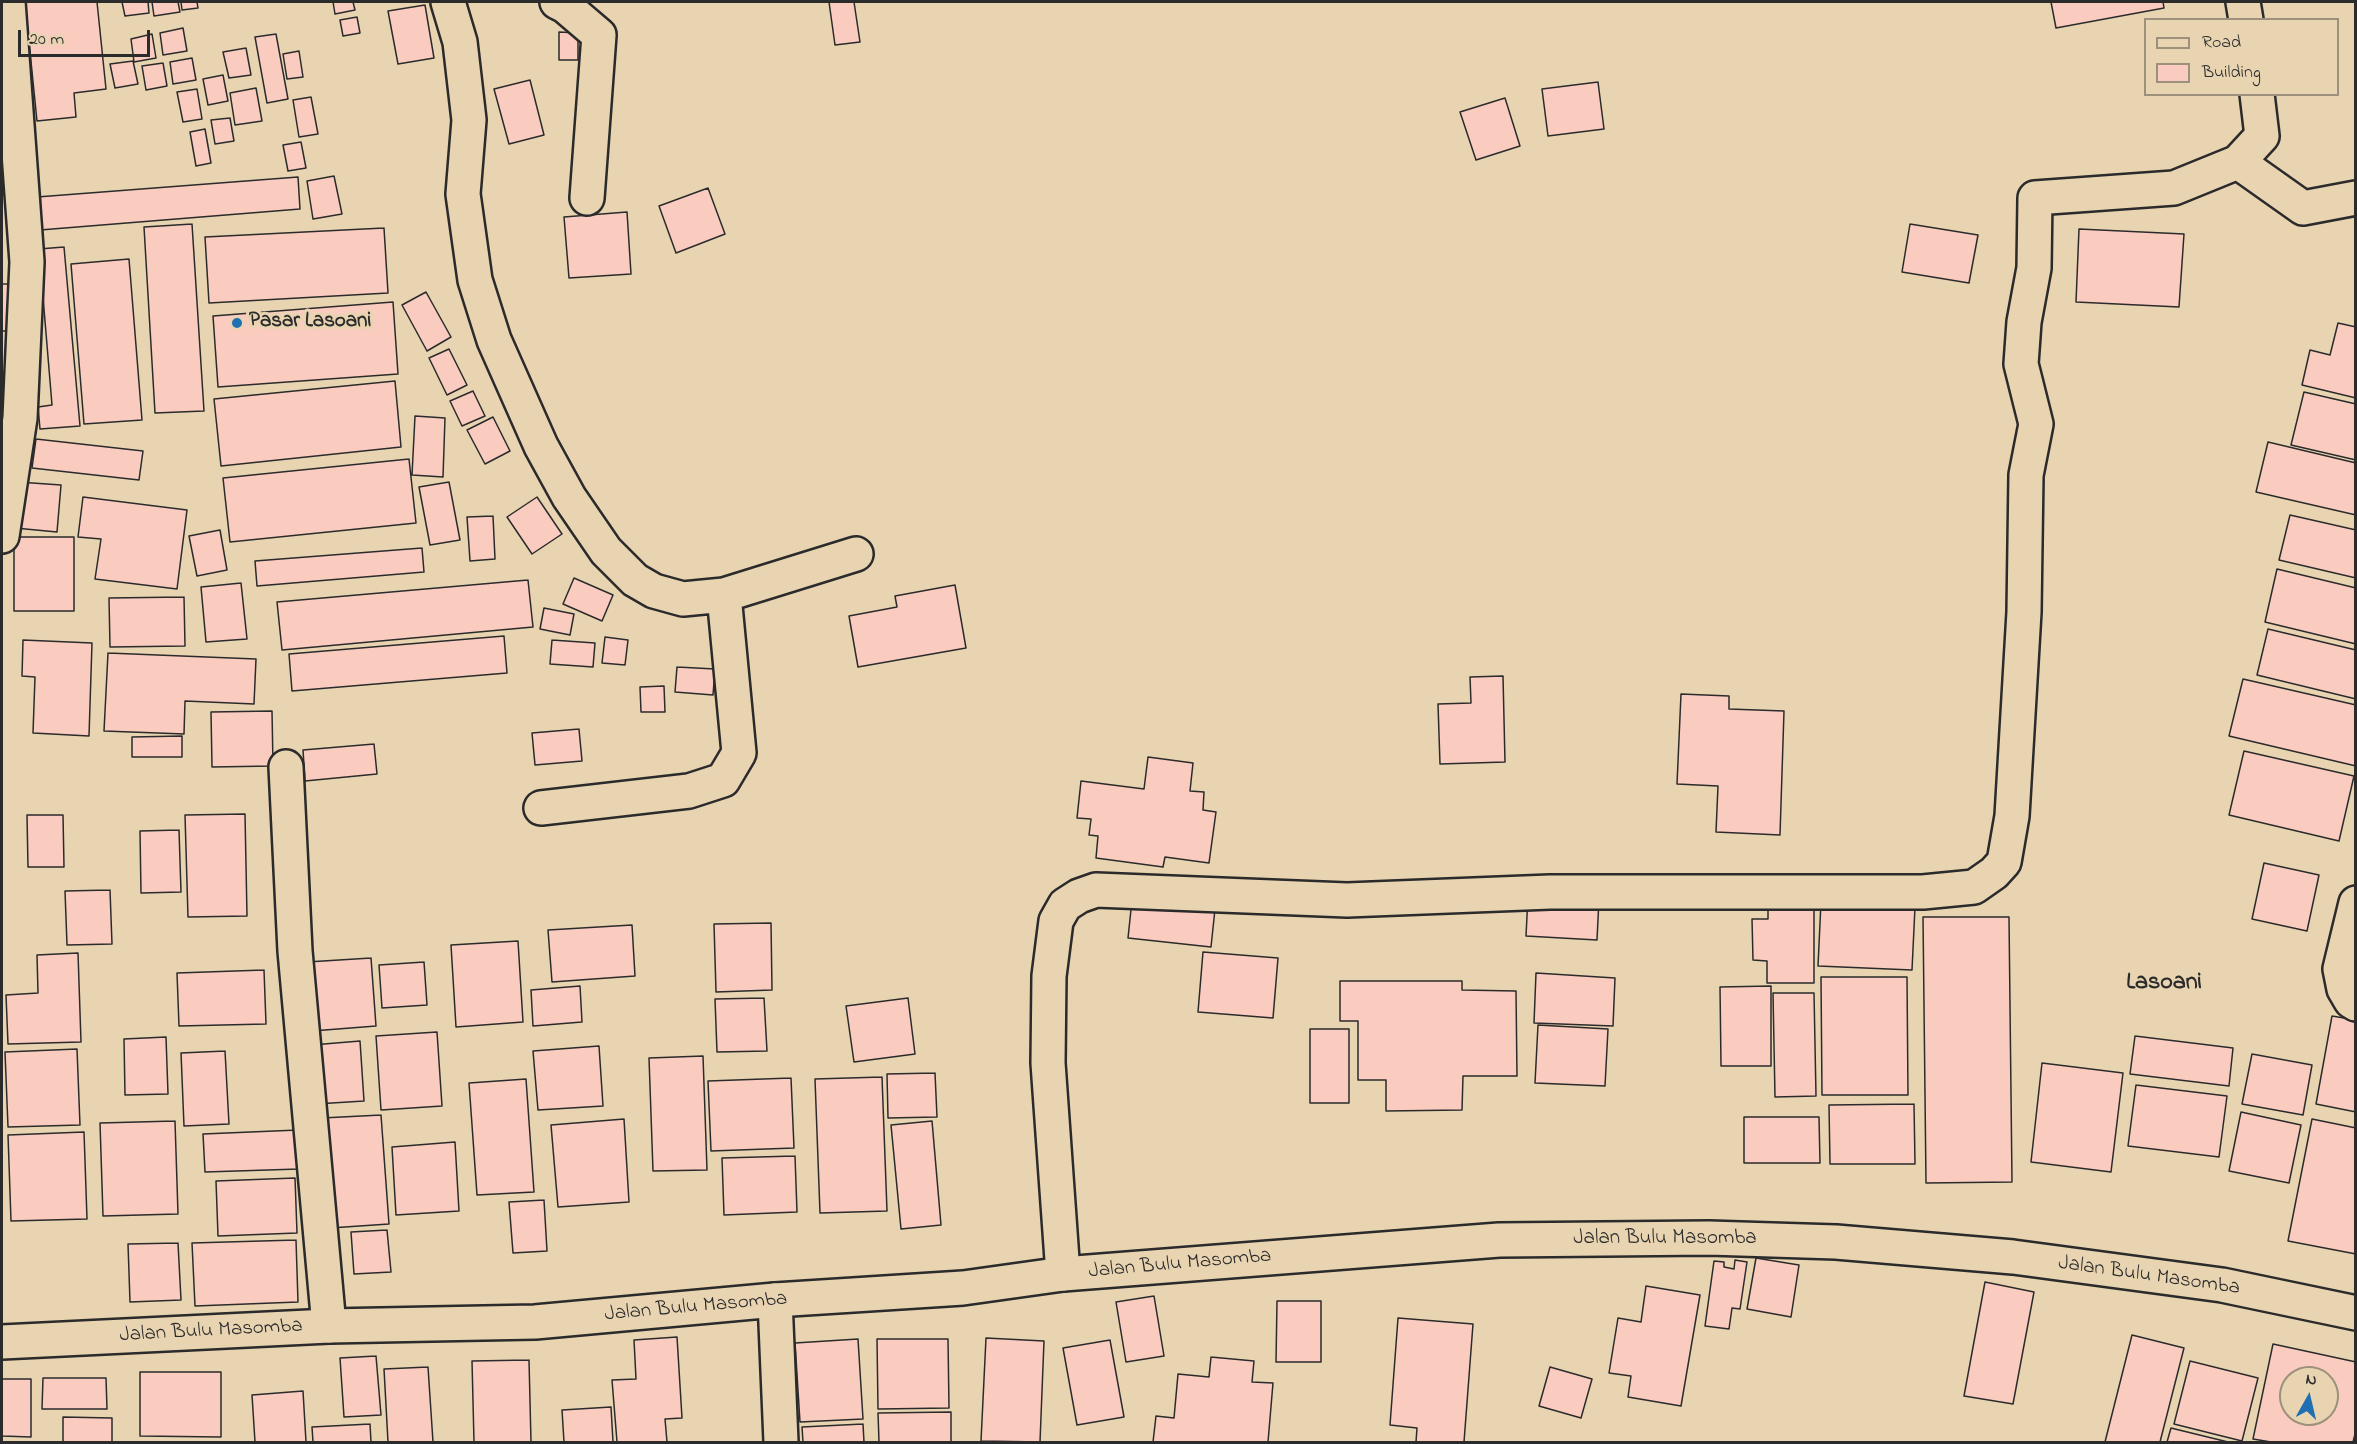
<!DOCTYPE html>
<style>
body{margin:0}
#map{position:relative;width:2357px;height:1444px;overflow:hidden;background:#e9d4b2;font-family:"Indie Flower",sans-serif}
canvas{display:block}
.frame{position:absolute;inset:0;border:3px solid #2b2b2b;pointer-events:none}
.legend{position:absolute;left:2144px;top:18px;width:195px;height:78px;box-sizing:border-box;background:#e9d4b2;border:2px solid #9d907c;margin:0;padding:8px 10px;list-style:none;font-size:18px;color:#2b2b2b}
.legend li{display:flex;align-items:center;gap:12px;height:30px}
.legend b{width:30px;border:2px solid #9d907c}
.north{position:absolute;left:2279px;top:1366px;width:60px;height:60px;box-sizing:border-box;background:#e9d4b2;border:2px solid #9d907c;border-radius:50%;rotate:8deg;font-size:16px;font-weight:700;line-height:24px;text-align:center;color:#2b2b2b}
.north::after{content:'';display:block;margin:auto;width:21px;height:27px;background:#1f6fb2;clip-path:polygon(50% 0,100% 100%,50% 72%,0 100%)}
.scale{position:absolute;left:18px;top:30px;width:132px;height:27px;box-sizing:border-box;border:3px solid #2b2b2b;border-top:0;padding-left:8px;font-size:18px;line-height:21px;white-space:nowrap;color:#2b2b2b;-webkit-text-stroke:4px #e9d4b2;paint-order:stroke}
</style>
<div id="map">
<canvas width="2357" height="1444"></canvas>
<div class="frame"></div>
<ul class="legend">
<li><b style="height:8px;background:#e9d4b2"></b>Road</li>
<li><b style="height:16px;background:#facbbf"></b>Building</li>
</ul>
<div class="north">N</div>
<div class="scale">20 m</div>
</div>
<script>
const c = document.querySelector('canvas').getContext('2d');
c.lineJoin = 'round';
function paint(path, color) { c.fillStyle = color; c.fill(path, 'evenodd'); }
const poly = rows => new Path2D(rows.map(r => 'M' + r).join(''));
function stroke(path, color, width, dash) { c.strokeStyle = color; c.lineWidth = width; c.lineCap = dash ? 'butt' : 'round'; c.setLineDash(dash || []); c.stroke(path); }
function label(font, color, halo, rows, align = 'center') {
  c.font = font + ' "Indie Flower",sans-serif'; c.lineWidth = 6; c.setLineDash([]); c.textBaseline = 'middle'; c.strokeStyle = halo; c.fillStyle = color; for (const [text, x, y, turn = 0] of rows) {
    c.save(); c.translate(x, y); c.rotate((+turn || 0) * Math.PI / 180); c.textAlign = isNaN(turn) ? turn : align; if (halo) c.strokeText(text, 0, 0); c.fillText(text, 0, 0); c.restore();
  }
}
const building = poly([
 [25,2,97,2,106,89,74,93,76,117,37,121,25,2],
 [122,2,148,2,149,13,125,16,122,2],
 [152,2,178,2,180,12,154,16,152,2],
 [181,2,197,2,198,8,182,10,181,2],
 [333,2,353,2,355,10,335,14,333,2],
 [829,2,854,2,860,42,835,45,829,2],
 [2051,2,2163,2,2164,8,2056,28,2051,2],
 [425,5,434,58,398,64,388,11,425,5],
 [357,17,360,33,343,36,340,20,357,17],
 [183,28,187,51,163,55,160,33,183,28],
 [559,32,578,33,578,60,559,60,559,32],
 [152,34,156,58,134,62,131,39,152,34],
 [276,34,288,99,267,103,255,37,276,34],
 [246,48,251,75,229,78,223,52,246,48],
 [299,51,303,77,287,79,283,54,299,51],
 [192,58,196,80,173,84,170,62,192,58],
 [133,61,138,84,115,88,110,64,133,61],
 [163,63,167,86,146,90,142,66,163,63],
 [223,75,228,101,208,105,203,79,223,75],
 [530,80,544,135,509,144,494,89,530,80],
 [1598,82,1604,129,1548,136,1542,89,1598,82],
 [256,88,262,121,235,125,230,93,256,88],
 [197,89,202,119,183,122,177,92,197,89],
 [311,97,318,134,299,137,293,100,311,97],
 [1505,98,1520,146,1476,160,1460,112,1505,98],
 [230,118,234,141,215,144,211,120,230,118],
 [205,129,211,163,196,166,190,132,205,129],
 [301,142,306,168,288,171,283,145,301,142],
 [334,176,342,214,313,219,307,181,334,176],
 [298,177,300,209,40,230,37,197,298,177],
 [708,188,725,234,676,253,659,206,708,188],
 [627,212,631,274,569,278,564,217,627,212],
 [192,224,204,411,155,413,144,227,192,224],
 [1910,224,1978,235,1969,283,1902,272,1910,224],
 [384,228,388,293,209,303,205,237,384,228],
 [2079,229,2184,234,2179,307,2076,302,2079,229],
 [64,247,80,426,40,429,38,407,52,405,39,249,64,247],
 [129,259,142,420,84,424,71,264,129,259],
 [2,284,10,284,9,331,2,331,2,284],
 [426,292,451,337,427,351,402,305,426,292],
 [393,302,398,374,218,387,213,316,393,302],
 [2338,323,2356,327,2356,398,2302,385,2310,350,2330,355,2338,323],
 [449,349,467,385,447,395,429,358,449,349],
 [395,381,401,447,221,466,214,399,395,381],
 [473,391,485,416,462,426,450,401,473,391],
 [2304,392,2356,404,2356,460,2291,445,2304,392],
 [415,416,445,418,443,477,412,475,415,416],
 [493,417,510,451,485,464,467,430,493,417],
 [36,439,143,451,139,480,32,468,36,439],
 [2268,442,2356,463,2356,515,2256,492,2268,442],
 [409,459,416,523,230,542,223,478,409,459],
 [18,482,61,485,57,532,15,528,18,482],
 [449,482,460,540,430,545,419,487,449,482],
 [83,497,187,510,177,589,95,579,101,539,78,537,83,497],
 [537,497,562,534,532,554,507,517,537,497],
 [2290,515,2356,530,2356,578,2279,560,2290,515],
 [493,516,495,559,470,561,467,517,493,516],
 [220,530,227,570,197,576,189,536,220,530],
 [14,537,74,537,74,611,14,611,14,537],
 [422,548,424,572,257,586,255,561,422,548],
 [2277,569,2356,588,2356,644,2265,622,2277,569],
 [574,578,613,595,602,621,563,604,574,578],
 [528,580,533,627,282,650,277,602,528,580],
 [241,583,247,639,206,642,201,587,241,583],
 [955,585,966,648,858,667,849,616,897,607,895,596,955,585],
 [184,597,185,646,110,647,109,598,184,597],
 [544,608,574,614,570,635,540,629,544,608],
 [2268,629,2356,650,2356,699,2257,675,2268,629],
 [504,636,507,673,292,691,289,654,504,636],
 [605,637,628,640,625,665,602,663,605,637],
 [23,640,92,643,89,736,33,733,35,677,22,676,23,640],
 [552,640,595,643,593,667,550,664,552,640],
 [108,653,256,659,254,704,185,701,184,734,104,731,108,653],
 [677,667,715,669,713,695,675,692,677,667],
 [1503,676,1505,762,1440,764,1438,704,1471,703,1470,677,1503,676],
 [2243,679,2356,705,2356,766,2229,736,2243,679],
 [664,686,665,712,641,712,640,687,664,686],
 [1681,694,1729,696,1729,709,1784,711,1780,835,1716,832,1718,786,1677,784,1681,694],
 [272,711,273,766,212,767,211,712,272,711],
 [579,729,582,761,535,765,532,733,579,729],
 [182,736,182,757,132,757,132,737,182,736],
 [374,744,377,774,305,781,303,750,374,744],
 [2244,751,2354,776,2339,841,2229,815,2244,751],
 [1148,757,1193,763,1190,791,1204,792,1203,810,1216,812,1209,863,1165,857,1163,867,1096,858,1098,836,1089,835,1091,819,1077,818,1081,781,1144,789,1148,757],
 [245,814,247,916,188,917,185,815,245,814],
 [27,815,63,815,64,867,28,867,27,815],
 [179,830,181,892,141,893,140,831,179,830],
 [2264,863,2319,875,2307,931,2252,919,2264,863],
 [110,890,112,944,67,945,65,891,110,890],
 [1528,896,1599,899,1597,940,1526,936,1528,896],
 [1768,899,1814,899,1814,983,1767,983,1767,961,1753,960,1752,919,1768,919,1768,899],
 [1132,900,1215,909,1211,947,1128,938,1132,900],
 [1821,902,1915,907,1912,970,1818,966,1821,902],
 [1923,917,2009,917,2012,1182,1926,1183,1923,917],
 [771,923,772,990,716,992,714,924,771,923],
 [632,925,635,976,552,982,548,930,632,925],
 [518,941,523,1022,456,1027,451,945,518,941],
 [1203,952,1278,958,1273,1018,1198,1012,1203,952],
 [78,953,81,1042,8,1044,6,995,38,993,37,955,78,953],
 [371,958,376,1026,312,1031,307,962,371,958],
 [424,962,427,1005,382,1008,379,965,424,962],
 [264,970,266,1024,179,1026,177,973,264,970],
 [1536,973,1615,978,1613,1026,1534,1023,1536,973],
 [1821,977,1907,977,1908,1095,1822,1095,1821,977],
 [1340,981,1462,981,1462,990,1516,991,1517,1076,1463,1076,1462,1110,1386,1111,1386,1080,1358,1080,1358,1021,1340,1021,1340,981],
 [580,986,582,1022,533,1026,531,990,580,986],
 [1771,986,1771,1066,1721,1066,1720,987,1771,986],
 [1773,993,1814,993,1816,1096,1775,1097,1773,993],
 [764,998,767,1051,717,1052,715,999,764,998],
 [908,998,915,1054,854,1062,846,1006,908,998],
 [2332,1016,2356,1020,2356,1112,2316,1104,2332,1016],
 [1538,1025,1608,1029,1605,1086,1535,1083,1538,1025],
 [1310,1029,1349,1029,1349,1103,1310,1103,1310,1029],
 [437,1032,442,1106,381,1110,376,1036,437,1032],
 [2135,1036,2233,1048,2229,1086,2130,1074,2135,1036],
 [166,1037,168,1094,125,1095,124,1039,166,1037],
 [360,1041,364,1101,316,1104,312,1045,360,1041],
 [599,1046,603,1106,538,1110,533,1051,599,1046],
 [77,1049,80,1125,8,1127,5,1052,77,1049],
 [225,1051,229,1124,184,1126,181,1053,225,1051],
 [2252,1054,2312,1065,2303,1115,2242,1104,2252,1054],
 [703,1056,707,1170,653,1171,649,1058,703,1056],
 [2042,1063,2123,1073,2111,1172,2031,1162,2042,1063],
 [935,1073,937,1117,888,1118,887,1074,935,1073],
 [882,1077,887,1211,820,1213,815,1079,882,1077],
 [791,1078,794,1148,711,1151,708,1081,791,1078],
 [526,1079,534,1192,477,1195,469,1083,526,1079],
 [2136,1085,2227,1096,2219,1157,2128,1146,2136,1085],
 [1914,1104,1915,1164,1830,1164,1829,1105,1914,1104],
 [2241,1112,2301,1125,2289,1183,2229,1171,2241,1112],
 [381,1115,389,1224,330,1228,322,1118,381,1115],
 [1744,1117,1819,1117,1820,1163,1744,1163,1744,1117],
 [624,1119,629,1202,558,1207,551,1125,624,1119],
 [2312,1119,2356,1128,2356,1254,2288,1241,2312,1119],
 [175,1121,178,1214,103,1216,100,1123,175,1121],
 [932,1121,941,1225,901,1229,891,1125,932,1121],
 [298,1130,299,1169,205,1172,203,1134,298,1130],
 [84,1132,87,1219,11,1221,8,1135,84,1132],
 [455,1142,459,1211,396,1215,392,1147,455,1142],
 [795,1156,797,1212,724,1215,722,1158,795,1156],
 [295,1178,297,1233,218,1236,216,1181,295,1178],
 [544,1200,547,1251,513,1253,509,1202,544,1200],
 [387,1230,391,1272,354,1274,351,1232,387,1230],
 [296,1240,298,1302,195,1306,192,1243,296,1240],
 [178,1243,181,1300,130,1302,128,1244,178,1243],
 [1756,1258,1799,1265,1791,1317,1747,1309,1756,1258],
 [1735,1260,1747,1262,1740,1309,1732,1308,1729,1329,1705,1326,1714,1261,1724,1262,1724,1267,1734,1269,1735,1260],
 [1985,1282,2034,1292,2013,1404,1964,1396,1985,1282],
 [1646,1286,1700,1295,1681,1406,1628,1397,1631,1376,1609,1373,1618,1318,1641,1322,1646,1286],
 [1154,1296,1164,1356,1126,1362,1116,1302,1154,1296],
 [1277,1301,1321,1301,1321,1362,1276,1362,1277,1301],
 [1398,1318,1473,1324,1464,1442,1416,1442,1417,1428,1390,1425,1398,1318],
 [2132,1335,2184,1348,2160,1442,2105,1442,2132,1335],
 [677,1337,682,1418,665,1419,667,1442,617,1442,612,1380,636,1379,634,1340,677,1337],
 [986,1338,1044,1341,1040,1442,981,1441,986,1338],
 [858,1339,863,1419,800,1422,795,1343,858,1339],
 [877,1339,948,1339,949,1408,878,1409,877,1339],
 [1110,1340,1124,1417,1077,1425,1063,1348,1110,1340],
 [2273,1344,2356,1362,2356,1430,2353,1442,2271,1442,2253,1439,2273,1344],
 [2291,1378,2327,1378,2327,1414,2291,1414,2291,1378],
 [376,1356,381,1415,344,1417,340,1358,376,1356],
 [1211,1357,1254,1361,1252,1382,1273,1383,1268,1442,1153,1442,1156,1416,1174,1418,1178,1374,1209,1377,1211,1357],
 [529,1360,531,1442,474,1442,472,1361,529,1360],
 [2190,1361,2258,1378,2242,1441,2174,1424,2190,1361],
 [428,1367,433,1442,388,1442,384,1369,428,1367],
 [1550,1367,1592,1379,1581,1418,1539,1406,1550,1367],
 [140,1372,221,1372,221,1437,140,1436,140,1372],
 [43,1378,106,1378,107,1409,42,1409,43,1378],
 [2,1379,31,1379,31,1437,2,1436,2,1379],
 [303,1391,306,1442,255,1442,252,1395,303,1391],
 [611,1407,613,1442,564,1442,562,1410,611,1407],
 [951,1412,951,1442,879,1442,878,1413,951,1412],
 [63,1417,112,1418,112,1442,63,1442,63,1417],
 [370,1424,371,1442,313,1442,312,1427,370,1424],
 [863,1424,864,1442,803,1442,802,1427,863,1424],
 [2171,1428,2228,1442,2167,1442,2171,1428]
]);
const street = poly([
 [448,2,460,42,469,120,463,194,475,280,494,340,541,446,569,497,606,551,635,580,654,591,683,599,724,595,856,554],
 [557,2,565,6,599,35,587,198],
 [2243,2,2246,20],
 [2238,162,2262,136,2257,94],
 [2,536,20,418,27,262,8,2],
 [286,767,295,951,329,1326],
 [541,808,689,791,723,780,739,753,724,595],
 [2356,903,2340,969,2344,989,2351,1001,2356,1004],
 [1063,1274,1048,1063,1049,976,1056,921,1065,905,1079,896,1096,890,1347,900,1550,892,1923,892,1974,887,1994,873,2004,862,2012,816,2024,612,2026,475,2036,424,2021,364,2024,322,2034,268,2035,198,2174,188,2238,162,2303,208,2356,198],
 [775,1300,781,1442]
]);
const secondary = poly([
 [2,1342,329,1326,535,1322,775,1300,963,1288,1063,1274,1499,1240,1709,1238,1836,1242,2013,1257,2222,1285,2356,1313]
]);
const markers = [
 [237,323,6,"#1f6fb2"]
];
const poiNames = [
 ["Pasar Lasoani",249,323]
];
const streetNames = [
 ["Jalan Bulu Masomba",1665,1240],
 ["Jalan Bulu Masomba",1180,1265,-5],
 ["Jalan Bulu Masomba",2149,1277,8],
 ["Jalan Bulu Masomba",696,1308,-5],
 ["Jalan Bulu Masomba",211,1332,-3]
];
const quarterNames = [
 ["Lasoani",2164,984]
];
paint(building, '#facbbf');
stroke(building, '#2b2b2b', 1.5);
stroke(street, '#2b2b2b', 38);
stroke(secondary, '#2b2b2b', 38);
stroke(street, '#e9d4b2', 33);
stroke(secondary, '#e9d4b2', 33);
for (const [x, y, r, color] of markers) { const dot = new Path2D(); dot.arc(x, y, r, 0, 2 * Math.PI); c.fillStyle = color; c.fill(dot); stroke(dot, '#e9d4b2', 2); }
label('bold 21px', '#2b2b2b', '#e9d4b2', poiNames, 'left');
label('21px', '#2b2b2b', '#e9d4b2', streetNames);
label('bold 24px', '#2b2b2b', '#e9d4b2', quarterNames);
</script>
